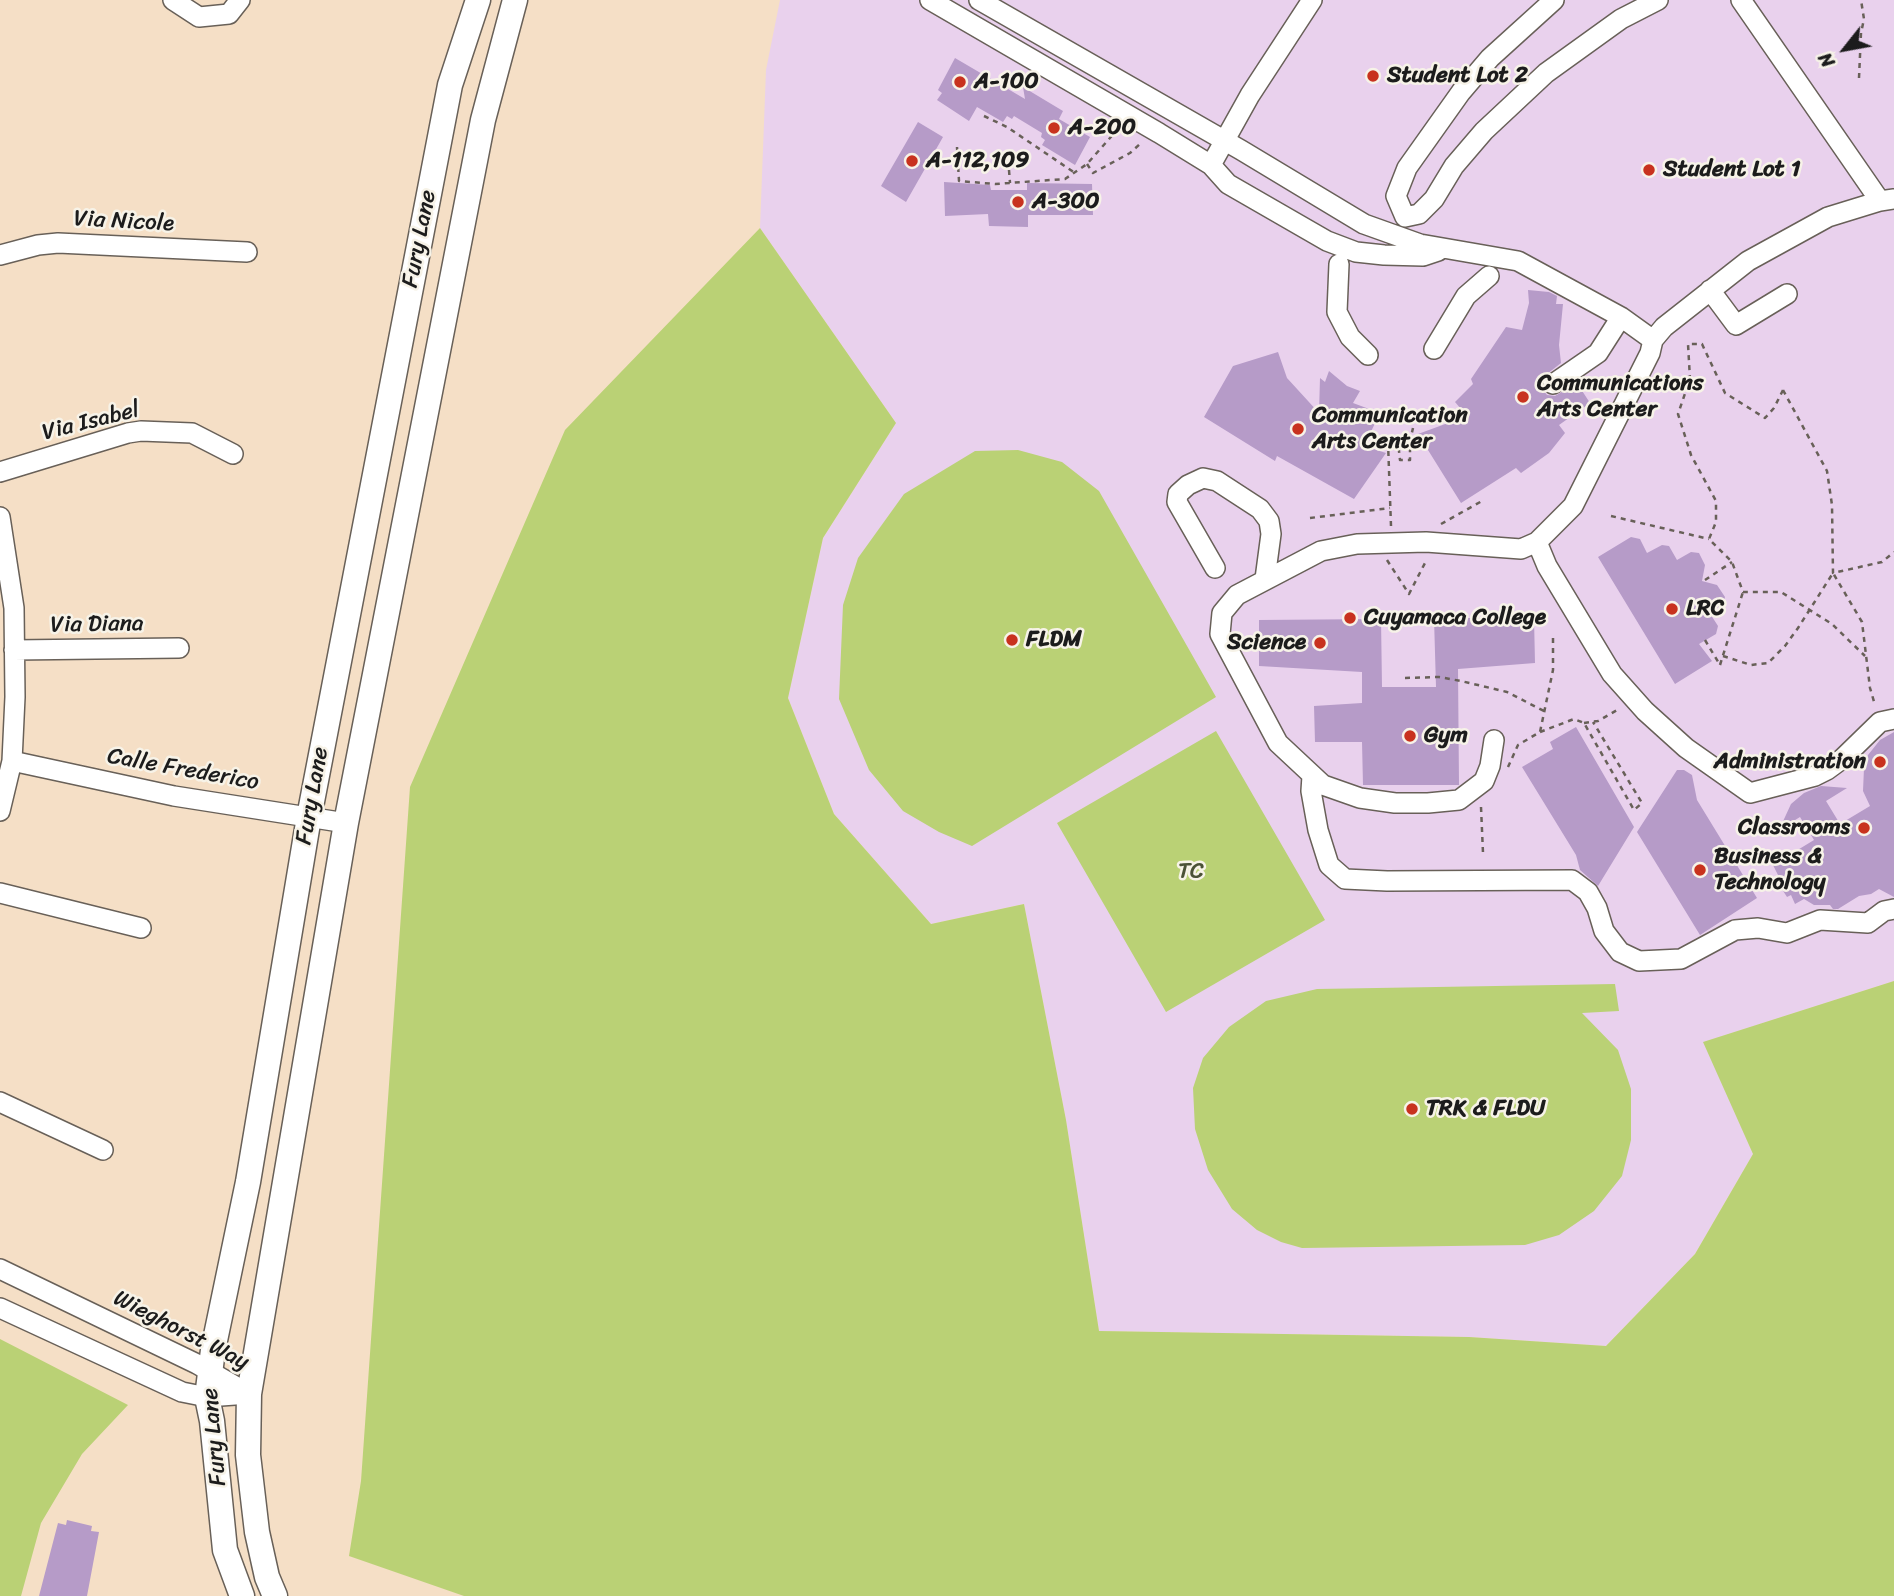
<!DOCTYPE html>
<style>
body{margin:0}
#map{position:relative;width:1894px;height:1596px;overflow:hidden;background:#f5dfc6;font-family:Sriracha,sans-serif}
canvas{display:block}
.north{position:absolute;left:1810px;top:14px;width:70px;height:70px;-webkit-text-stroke:5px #f7f3e8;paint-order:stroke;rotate:239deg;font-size:19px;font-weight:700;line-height:28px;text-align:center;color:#1c1c1c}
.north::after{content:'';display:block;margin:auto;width:24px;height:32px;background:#1c1c1c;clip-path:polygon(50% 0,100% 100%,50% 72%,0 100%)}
</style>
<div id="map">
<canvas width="1894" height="1596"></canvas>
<div class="north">N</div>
</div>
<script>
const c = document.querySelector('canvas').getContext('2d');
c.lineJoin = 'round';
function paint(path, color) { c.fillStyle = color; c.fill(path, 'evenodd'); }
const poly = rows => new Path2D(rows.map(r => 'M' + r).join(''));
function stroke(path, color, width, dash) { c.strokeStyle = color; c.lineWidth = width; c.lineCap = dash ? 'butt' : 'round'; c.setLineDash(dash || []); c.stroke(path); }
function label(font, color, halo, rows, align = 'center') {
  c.font = font + ' Sriracha,sans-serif'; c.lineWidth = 5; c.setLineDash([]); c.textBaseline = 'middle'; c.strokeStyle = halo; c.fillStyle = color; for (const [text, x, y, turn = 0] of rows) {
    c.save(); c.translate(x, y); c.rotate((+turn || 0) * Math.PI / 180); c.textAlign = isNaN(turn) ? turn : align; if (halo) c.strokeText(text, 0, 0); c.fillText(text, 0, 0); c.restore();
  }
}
const built = poly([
 [780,0,1894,0,1894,981,1704,1042,1753,1154,1695,1254,1606,1346,1469,1337,1099,1331,1066,1120,1024,904,931,924,834,814,788,698,823,538,896,423,760,228,766,70]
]);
const green = poly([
 [760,228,896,423,823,538,788,698,834,814,931,924,1024,904,1066,1120,1099,1331,1469,1337,1606,1346,1695,1254,1753,1154,1703,1042,1894,981,1894,1596,464,1596,349,1556,361,1481,410,787,565,430],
 [1018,450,1062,462,1099,491,1216,697,972,846,939,832,903,811,869,770,839,699,843,605,858,558,904,494,975,451],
 [1216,731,1325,920,1166,1012,1057,823],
 [1615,984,1619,1011,1582,1013,1618,1050,1631,1089,1631,1140,1622,1176,1594,1211,1559,1235,1525,1245,1302,1248,1281,1242,1257,1230,1232,1209,1208,1170,1195,1129,1193,1088,1203,1058,1229,1027,1266,1001,1317,989],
 [0,1339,128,1405,82,1454,41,1523,21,1596,0,1596]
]);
const building = poly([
 [955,58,1025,99,1023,87,1063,111,1059,119,1090,137,1075,165,1042,145,1045,140,1041,137,1042,133,1014,116,1012,119,1007,116,1003,122,977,107,969,121,937,100,942,93,938,90],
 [918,122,943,137,906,202,881,186],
 [944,182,990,185,991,190,1027,190,1027,183,1092,184,1093,215,1028,215,1028,227,989,226,988,214,945,216],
 [1528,290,1549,292,1557,296,1556,304,1563,304,1559,345,1561,363,1542,378,1543,390,1547,395,1555,396,1577,383,1590,403,1559,425,1565,433,1549,453,1521,473,1516,468,1461,503,1418,434,1467,416,1455,402,1473,384,1471,379,1506,327,1522,330,1529,303],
 [1278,352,1287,378,1319,413,1320,378,1325,382,1329,371,1347,386,1360,391,1353,403,1380,413,1364,446,1386,453,1354,499,1277,456,1275,461,1204,417,1233,366],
 [1631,537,1640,539,1647,553,1662,545,1669,546,1677,560,1691,552,1699,553,1705,565,1702,581,1717,585,1725,597,1723,605,1709,612,1718,626,1716,634,1699,644,1712,661,1675,684,1598,557],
 [1434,618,1534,618,1535,663,1458,669,1459,785,1363,785,1362,742,1315,742,1314,706,1362,703,1362,672,1259,666,1259,620,1381,619,1382,687,1436,687],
 [1576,727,1634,827,1598,886,1580,870,1576,855,1522,767,1553,749,1550,742],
 [1894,732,1894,897,1879,889,1871,894,1859,896,1838,909,1833,909,1830,905,1814,905,1804,899,1795,904,1791,895,1787,897,1776,880,1778,875,1773,865,1814,840,1800,817,1779,830,1791,804,1804,793,1821,786,1847,788,1826,801,1840,824,1870,806,1863,791,1864,768,1868,755,1880,740],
 [1677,770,1684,770,1692,775,1697,800,1757,898,1700,935,1637,832],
 [67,1520,92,1526,91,1531,99,1532,87,1596,39,1596,58,1523,66,1525]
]);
const path = poly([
 [1859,78,1861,33,1864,19,1861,0],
 [984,116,1007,127,1075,173],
 [957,147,959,181,995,184,1065,179,1087,164,1117,130],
 [1087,164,1093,173,1130,153,1141,143],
 [1009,170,1010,183],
 [1783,390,1774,408,1765,418,1725,393,1702,344,1688,344,1690,379,1678,414,1691,455,1716,501,1716,522,1709,539,1732,562,1743,592,1781,592,1832,624,1865,656],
 [1783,390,1827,471,1832,505,1833,573,1882,562,1894,552],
 [1611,516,1709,539],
 [1310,518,1390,508],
 [1441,524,1482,501],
 [1391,526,1388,442,1398,442,1400,460,1410,460,1410,441,1413,428],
 [1387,560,1409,594,1426,561],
 [1705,580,1732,562],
 [1705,640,1720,665],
 [1723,656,1751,665,1768,663,1785,646,1798,628,1833,573,1862,622,1870,688,1875,705],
 [1720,665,1743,592],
 [1405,678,1439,677,1461,681,1507,692,1544,711],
 [1584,723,1598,721,1619,709],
 [1540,732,1574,719,1584,723,1634,810,1642,803,1593,722],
 [1508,767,1518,745,1540,732,1553,670,1553,633],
 [1481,807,1483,853]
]);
const minor = poly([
 [173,0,199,17,229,14,240,0],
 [930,0,1159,133,1211,165,1228,184,1327,241,1356,252,1384,255,1423,256,1438,251],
 [979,0,1241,150,1364,224,1420,244,1518,261,1621,317,1653,340,1664,327,1748,261,1828,217,1880,201,1894,199],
 [1554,0,1490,58,1461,92,1407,168,1396,196,1405,217,1419,214,1434,199,1454,166,1484,131,1546,73,1621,19,1658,0],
 [1741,0,1880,201],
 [1211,165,1250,95,1312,0],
 [0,255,38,245,58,243,247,252],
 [1339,264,1337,312,1350,337,1368,355],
 [1710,290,1736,325,1787,294],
 [1434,349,1466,296,1489,276],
 [1553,384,1598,353,1621,317],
 [0,472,128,433,141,431,192,433,233,454],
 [0,517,14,608,15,697,12,761,0,811],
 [1537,542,1547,566,1612,674,1645,711,1686,748,1750,793,1815,776,1827,770,1842,759,1880,722,1894,719],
 [1215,568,1177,502,1178,494,1188,485,1203,478,1217,481,1260,509,1269,521,1271,534,1265,579],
 [14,650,179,648],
 [1494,740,1490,766,1484,781,1459,800,1428,803,1395,803,1360,798,1323,785,1278,743,1220,634,1222,613,1237,595,1321,551,1357,544,1426,542,1521,549,1537,542,1573,506,1650,353,1653,340],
 [12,761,174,796,346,823],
 [1312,776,1311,791,1318,830,1329,865,1345,879,1387,881,1572,880,1588,892,1597,908,1604,931,1620,952,1639,961,1681,959,1735,930,1758,928,1787,933,1820,920,1868,923,1884,911,1894,909],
 [0,893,141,928],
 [0,1102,103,1150],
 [0,1269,197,1364,249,1394],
 [0,1308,182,1392,207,1397,249,1394]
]);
const major = poly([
 [242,1596,225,1550,212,1421,207,1397,213,1350,248,1182,309,817,450,85,478,0],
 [275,1596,267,1577,257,1532,248,1455,249,1394,346,823,483,120,515,0]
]);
const markers = [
 [1373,76,7,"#c8321e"],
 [960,82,7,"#c8321e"],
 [1054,128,7,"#c8321e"],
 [912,161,7,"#c8321e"],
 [1649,170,7,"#c8321e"],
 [1018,202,7,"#c8321e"],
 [1523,397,7,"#c8321e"],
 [1298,429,7,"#c8321e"],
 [1672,609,7,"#c8321e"],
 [1350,618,7,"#c8321e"],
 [1012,640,7,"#c8321e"],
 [1320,643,7,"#c8321e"],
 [1410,736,7,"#c8321e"],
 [1880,762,7,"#c8321e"],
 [1864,828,7,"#c8321e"],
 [1700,870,7,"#c8321e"],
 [1412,1109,7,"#c8321e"]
];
const poiNames = [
 ["Student Lot 2",1387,76],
 ["A-100",974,82],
 ["A-200",1068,128],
 ["A-112,109",926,161],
 ["Student Lot 1",1663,170],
 ["A-300",1032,202],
 ["Communications",1537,384],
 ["Arts Center",1537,410],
 ["Communication",1312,416],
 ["Arts Center",1312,442],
 ["LRC",1686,609],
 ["Cuyamaca College",1364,618],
 ["FLDM",1026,640],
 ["Science",1306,643,"right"],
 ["Gym",1424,736],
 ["Administration",1866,762,"right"],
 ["Classrooms",1850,828,"right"],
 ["Business &",1714,857],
 ["Technology",1714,883],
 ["TRK & FLDU",1426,1109]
];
const streetNames = [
 ["Via Nicole",124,222,3],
 ["Fury Lane",420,239,-79],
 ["Via Isabel",91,422,-14],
 ["Via Diana",97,625,-1],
 ["Calle Frederico",183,770,10],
 ["Fury Lane",313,796,-80],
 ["Wieghorst Way",181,1331,27],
 ["Fury Lane",215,1437,-95]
];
const parkNames = [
 ["TC",1191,872]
];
paint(built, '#e9d1ed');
paint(green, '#bad175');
paint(building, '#b69bc8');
stroke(minor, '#686058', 22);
stroke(major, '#686058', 27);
stroke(path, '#686058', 2.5, [5, 5]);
stroke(minor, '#fff', 19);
stroke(major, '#fff', 24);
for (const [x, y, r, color] of markers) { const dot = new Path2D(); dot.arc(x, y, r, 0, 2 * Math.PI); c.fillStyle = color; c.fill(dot); stroke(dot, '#f7f3e8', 2.5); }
label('bold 23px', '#1c1c1c', '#f7f3e8', poiNames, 'left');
label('23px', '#1c1c1c', '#f7f3e8', streetNames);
label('23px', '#4b5237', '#f7f3e8', parkNames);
</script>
